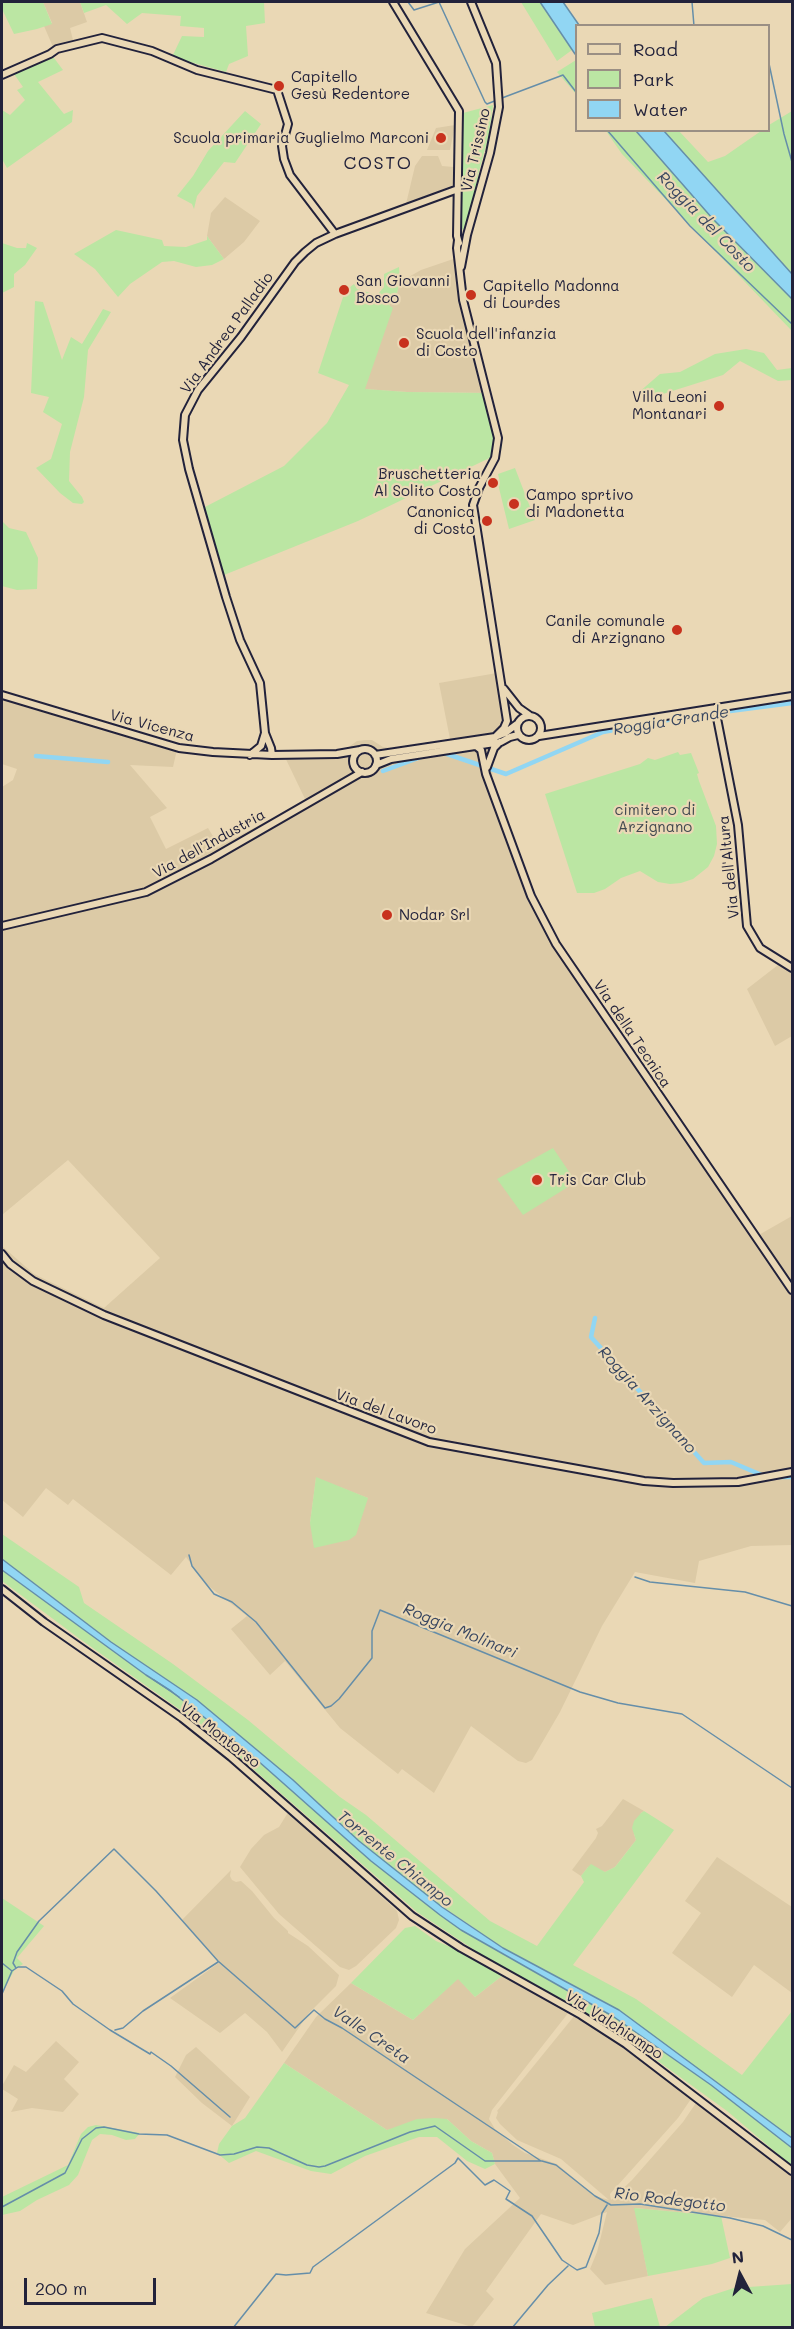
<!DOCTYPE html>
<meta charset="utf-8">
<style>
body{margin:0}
#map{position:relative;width:794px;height:2329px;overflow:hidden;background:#ead8b5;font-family:Mali,sans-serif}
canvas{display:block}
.frame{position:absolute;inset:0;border:3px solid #22223b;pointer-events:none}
.legend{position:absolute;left:575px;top:24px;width:195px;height:108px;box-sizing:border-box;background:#ead8b5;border:2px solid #9a8f84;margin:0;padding:8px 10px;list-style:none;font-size:18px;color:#22223b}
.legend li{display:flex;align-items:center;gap:12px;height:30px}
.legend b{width:30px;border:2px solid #9a8f84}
.north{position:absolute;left:710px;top:2245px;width:60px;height:60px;-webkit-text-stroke:4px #ead8b5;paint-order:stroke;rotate:353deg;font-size:16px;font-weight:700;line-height:24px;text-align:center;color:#22223b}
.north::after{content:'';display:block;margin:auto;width:21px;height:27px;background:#22223b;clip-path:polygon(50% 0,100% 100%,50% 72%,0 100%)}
.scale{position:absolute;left:24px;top:2278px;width:132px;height:27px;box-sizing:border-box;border:3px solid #22223b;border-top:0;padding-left:8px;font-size:18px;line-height:21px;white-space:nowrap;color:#22223b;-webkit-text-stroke:4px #ead8b5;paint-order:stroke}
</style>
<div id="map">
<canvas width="794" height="2329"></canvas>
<div class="frame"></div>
<ul class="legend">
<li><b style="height:8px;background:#ead8b5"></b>Road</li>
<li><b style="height:16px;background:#bbe6a3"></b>Park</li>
<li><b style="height:16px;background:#91d6f3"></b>Water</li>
</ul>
<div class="north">N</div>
<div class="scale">200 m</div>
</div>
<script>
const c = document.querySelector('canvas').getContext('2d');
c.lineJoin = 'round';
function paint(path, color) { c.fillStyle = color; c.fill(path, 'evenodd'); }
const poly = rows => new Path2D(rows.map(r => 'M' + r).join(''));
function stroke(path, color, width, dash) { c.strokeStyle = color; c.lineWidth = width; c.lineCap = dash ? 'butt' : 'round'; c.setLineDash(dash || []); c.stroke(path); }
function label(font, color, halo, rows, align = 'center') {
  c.font = font + ' Mali,sans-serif'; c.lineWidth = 4.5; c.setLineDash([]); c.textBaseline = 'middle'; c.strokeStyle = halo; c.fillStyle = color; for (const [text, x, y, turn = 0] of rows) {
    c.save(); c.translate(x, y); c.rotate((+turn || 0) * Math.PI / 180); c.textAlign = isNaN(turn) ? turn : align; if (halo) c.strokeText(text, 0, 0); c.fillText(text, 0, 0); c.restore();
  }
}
const built = poly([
 [43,2,80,2,87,22,70,28,73,40,53,47,44,26,52,23],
 [455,125,450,150,427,150,436,128],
 [422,156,438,156,442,166,454,167,453,185,406,204,415,166],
 [225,197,260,221,244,242,224,259,207,236,211,213],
 [465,255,464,276,467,311,490,393,407,392,364,389,392,308,389,305,397,293,400,282,421,270],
 [497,673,504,722,497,733,498,746,493,757,492,781,531,889,545,919,570,959,757,1236,792,1216,792,1545,751,1546,699,1561,695,1583,635,1572,602,1626,560,1712,532,1760,526,1763,518,1761,471,1726,434,1793,402,1769,398,1774,340,1728,285,1661,270,1675,231,1629,247,1616,206,1584,186,1557,171,1575,73,1499,68,1505,46,1488,23,1517,2,1500,2,1246,34,1274,104,1308,160,1258,68,1160,2,1215,2,787,13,780,17,769,2,764,2,692,110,722,178,745,173,767,130,765,167,808,150,817,166,849,208,828,219,846,306,801,282,751,343,751,357,741,365,740,372,740,383,747,392,748,450,739,439,683],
 [316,1478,368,1498,310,1523],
 [787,958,792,962,792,1036,775,1046,747,989],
 [623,1799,644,1811,641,1813,634,1834,636,1840,615,1867,605,1872,588,1867,581,1876,572,1870,596,1838,598,1833,596,1829,602,1826],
 [289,1811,397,1911,399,1920,396,1928,356,1966,349,1970,340,1967,279,1914,240,1867,251,1849,264,1835,279,1827],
 [717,1857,792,1907,792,1993,754,1965,732,1997,672,1953,701,1913,685,1901],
 [231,1870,230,1876,232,1880,236,1882,241,1881,252,1891,274,1918,288,1931,288,1933,308,1946,339,1975,336,1986,309,2013,282,2052,267,2032,245,2013,220,2033,170,1998,220,1962,182,1920],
 [502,1976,569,2012,492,2110,489,2119,495,2129,513,2145,525,2153,557,2164,595,2196,609,2200,561,2159,517,2140,500,2124,496,2118,498,2112,497,2111,575,2015,611,2037,693,2096,678,2118,610,2194,611,2200,632,2180,683,2122,698,2100,792,2176,792,2218,780,2232,765,2220,635,2208,648,2276,605,2285,590,2269,597,2252,607,2212,573,2225,541,2214,486,2291,494,2299,472,2327,426,2313,465,2249,520,2198,495,2164,492,2153,471,2141,447,2119,387,2130,284,2063,316,2017,351,1983,413,2020,458,1978,475,1997],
 [56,2041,79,2062,64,2079,79,2094,63,2112,32,2108,11,2112,18,2099,2,2089,2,2086,14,2065,26,2072],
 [196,2047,250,2097,232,2126,202,2103,175,2077,186,2055]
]);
const green = poly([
 [2,2,43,2,52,24,37,29,14,34,2,9],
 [80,2,264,2,265,23,246,26,248,56,229,64,226,72,172,57,182,36,204,37,204,28,180,26,181,16,142,13,127,24,106,5,84,13],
 [521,2,540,2,572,50,557,61],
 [51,54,63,70,38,82,64,114,73,110,72,122,7,168,2,159,2,110,10,115,25,100,17,90,23,87,12,71],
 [576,60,576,94,557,72],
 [493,105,489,134,478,175,468,236,459,225,460,139,463,113],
 [245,111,261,124,235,163,224,162,197,196,194,209,192,204,177,196,193,176,208,151],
 [792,111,792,274,664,131,679,131,708,162,725,156,761,131,768,130,769,125],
 [606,131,636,131,712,218,792,299,792,331,622,154],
 [116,230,162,240,164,246,186,247,207,240,207,236,224,259,212,265,196,267,174,261,162,262,130,284,118,297,95,269,74,254],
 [2,243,17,248,26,248,27,243,37,248,25,265,14,274,14,287,2,293],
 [399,267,400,282,397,293,389,305,393,308,365,389,407,392,490,393,502,446,500,453,358,521,224,575,203,508,284,466,327,423,349,385,318,373,345,291,354,284,357,289,377,295,384,287,384,274],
 [35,301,43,302,62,360,71,337,82,344,103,309,111,312,88,350,84,397,70,452,69,481,82,497,84,502,82,504,73,503,60,493,36,468,51,459,62,424,43,412,49,397,31,393],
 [746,349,764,353,777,370,792,368,792,380,778,381,740,361,723,375,647,399,645,395,638,393,660,374,680,372,715,354],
 [515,468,535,520,509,529,498,484,500,483,498,474],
 [2,521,9,528,26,532,38,558,37,589,17,590,2,586],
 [678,752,680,755,691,753,699,773,697,774,699,781,716,826,717,844,714,856,708,867,693,879,681,883,670,884,658,882,640,871,621,878,605,889,594,893,577,893,545,794,640,764,648,758,655,760],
 [553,1148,576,1182,523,1215,497,1179],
 [316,1477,368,1498,356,1535,349,1540,314,1548,310,1523],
 [2,1534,79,1587,84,1603,173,1664,248,1720,340,1797,366,1815,490,1921,537,1946,584,1882,581,1876,588,1867,591,1864,605,1872,615,1867,619,1862,636,1840,632,1828,634,1821,641,1813,644,1811,674,1830,573,1965,636,1999,742,2075,792,2011,792,2138,603,2001,503,1948,420,1891,359,1841,293,1780,197,1700,111,1642,2,1559],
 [2,1570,146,1675,171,1691,248,1752,371,1861,461,1930,614,2017,711,2085,792,2148,792,2166,727,2111,615,2030,573,2005,482,1955,417,1912,206,1728,80,1639,2,1581],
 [2,1898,44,1926,17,1958,23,1964,15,1969,2,1993],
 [415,1926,436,1941,465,1953,502,1976,475,1997,458,1979,413,2020,351,1983,405,1928],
 [284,2063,387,2130,417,2119,435,2118,447,2119,471,2141,492,2153,495,2164,485,2169,467,2161,437,2137,419,2137,365,2156,331,2174,311,2171,256,2151,229,2163,217,2153,219,2144,232,2126,245,2118],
 [96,2125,140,2133,135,2139,126,2140,112,2135,100,2134,92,2140,78,2175,69,2185,37,2200,20,2211,2,2215,2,2197,68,2165,81,2134,88,2127],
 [634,2208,721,2216,730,2258,712,2264,648,2276],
 [792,2284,792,2327,665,2327,703,2298,734,2288],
 [652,2298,660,2327,595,2327,592,2313]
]);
const water = poly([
 [540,2,563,2,579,25,576,26,576,52,575,54,540,2],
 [636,131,664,131,792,274,792,299,712,218,636,131],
 [2,1559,111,1642,197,1700,293,1780,359,1841,442,1907,503,1948,619,2010,792,2138,792,2148,711,2085,614,2017,461,1930,440,1915,371,1861,248,1752,171,1691,146,1675,2,1570,2,1559]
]);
const stream = poly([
 [408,2,414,10,439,2,485,102,487,104,497,100],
 [692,2,694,26],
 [768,59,784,134,792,162],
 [502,98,563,75,576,92],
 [607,130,690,226,792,324],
 [189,1555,192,1566,214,1594,232,1602,256,1622,325,1708,331,1706,339,1699,372,1658,372,1631,380,1610,580,1692,618,1703,682,1714,792,1788],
 [635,1577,650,1582,745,1592,792,1606],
 [154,1680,179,1697],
 [2,1963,12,1971],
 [16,1968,13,1963,17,1952,39,1921,114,1849,156,1891,218,1961,295,2028,314,2010,325,2019,342,2028,541,2161],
 [2,1994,12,1971,18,1967,26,1967,62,1991,73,2004,110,2030,150,2054,151,2052,171,2066,230,2117],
 [115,2030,123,2028,143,2011,218,1962],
 [2,2207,65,2173,82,2139,96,2128,104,2127,139,2134,167,2135,220,2155,234,2154,257,2147,269,2148,307,2165,319,2167,325,2166,410,2132,435,2126,485,2161,542,2161,556,2165,595,2196,611,2205,640,2204,730,2218,763,2226,792,2240],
 [233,2328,276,2274,286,2275,310,2273,313,2267,455,2163,458,2158,485,2185,494,2180,510,2191,506,2199,532,2216,562,2260,577,2270,586,2267,599,2233,602,2213,607,2205],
 [512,2328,548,2285,568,2266]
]);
const canal = poly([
 [444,753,506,774,603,732,684,717,792,703],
 [36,756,108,762],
 [383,771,421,757],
 [595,1318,591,1337,704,1463,731,1462,764,1476],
 [775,1477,792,1477]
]);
const secondary = poly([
 [393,2,459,111,457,236,459,243],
 [2,75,50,54,57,49,102,38,152,51,197,70,277,90,288,124,282,146,284,159,290,175,335,234],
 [458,240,457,248,463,300,498,438,495,458,479,488,473,505,507,721,504,728,495,737],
 [461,267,467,235,490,153,499,107,496,63,471,2],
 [504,689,519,708,529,715],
 [2,695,179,748,213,752,272,755,337,754,360,750],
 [715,708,738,825,747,926,760,948,792,968],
 '517 728a12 12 0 1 1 24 0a12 12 0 1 1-24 0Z',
 [265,733,271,748,272,755],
 [539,736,792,696],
 [476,746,481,750,486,774,531,896,556,944,792,1290],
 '353 761a12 12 0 1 1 24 0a12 12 0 1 1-24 0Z',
 [250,755,261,746,265,733,260,683,240,640,226,597,189,469,183,440,185,415,198,390,241,337,295,262,305,252,316,243,335,234,458,189],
 [375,755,495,737,505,733,517,724],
 [376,765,391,759,501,742,510,737,518,735],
 [487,767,494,748,500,742],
 [2,926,146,892,211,859,362,772],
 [2,1254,10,1264,33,1281,104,1315,429,1442,644,1481,673,1483,738,1482,792,1472],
 [2,1589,44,1622,182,1718,231,1757,412,1916,461,1948,581,2015,626,2044,792,2171]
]);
const markers = [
 [279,86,6,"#c8321e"],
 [441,138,6,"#c8321e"],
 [344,290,6,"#c8321e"],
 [471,295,6,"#c8321e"],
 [404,343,6,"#c8321e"],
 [719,406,6,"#c8321e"],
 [493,483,6,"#c8321e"],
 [514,504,6,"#c8321e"],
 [487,521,6,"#c8321e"],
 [677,630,6,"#c8321e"],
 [387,915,6,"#c8321e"],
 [537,1180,6,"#c8321e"]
];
const poiNames = [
 ["Capitello",291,77],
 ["Gesù Redentore",291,94],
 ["Scuola primaria Guglielmo Marconi",429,138,"right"],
 ["San Giovanni",356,281],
 ["Bosco",356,298],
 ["Capitello Madonna",483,286],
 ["di Lourdes",483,303],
 ["Scuola dell'infanzia",416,334],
 ["di Costo",416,351],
 ["Villa Leoni",707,397,"right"],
 ["Montanari",707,414,"right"],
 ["Bruschetteria",481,474,"right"],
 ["Al Solito Costo",481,491,"right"],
 ["Campo sprtivo",526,495],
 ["di Madonetta",526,512],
 ["Canonica",475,512,"right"],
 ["di Costo",475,529,"right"],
 ["Canile comunale",665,621,"right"],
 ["di Arzignano",665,638,"right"],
 ["Nodar Srl",399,915],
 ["Tris Car Club",549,1180]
];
const streetNames = [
 ["Via Trissino",476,150,-77],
 ["Via Andrea Palladio",227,333,-54],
 ["Via Vicenza",152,726,15],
 ["Via dell'Industria",209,844,-29],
 ["Via dell'Altura",729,867,-96],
 ["Via della Tecnica",632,1034,56],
 ["Via del Lavoro",386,1412,20],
 ["Via Montorso",220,1735,38],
 ["Via Valchiampo",614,2025,33]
];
const parkNames = [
 ["cimitero di",655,810],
 ["Arzignano",655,827]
];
const waterNames = [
 ["Roggia del Costo",706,222,46],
 ["Roggia Grande",671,721,-9],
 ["Roggia Arzignano",647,1400,48],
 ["Roggia Molinari",460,1631,22],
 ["Torrente Chiampo",395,1859,39],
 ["Valle Creta",371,2035,34],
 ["Rio Rodegotto",670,2200,7]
];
const quarterNames = [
 ["COSTO",378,163]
];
paint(built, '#dccaa6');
paint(green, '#bbe6a3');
paint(water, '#91d6f3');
stroke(water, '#658ea9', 1.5);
stroke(stream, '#658ea9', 1.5);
stroke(canal, '#91d6f3', 4.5);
stroke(secondary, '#22223b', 10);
stroke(secondary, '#ead8b5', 6);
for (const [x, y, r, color] of markers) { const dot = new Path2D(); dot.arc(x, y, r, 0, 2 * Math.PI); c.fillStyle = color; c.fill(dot); stroke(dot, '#ead8b5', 2); }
label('15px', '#22223b', '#ead8b5', poiNames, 'left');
label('15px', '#22223b', '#ead8b5', streetNames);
label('15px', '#414950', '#ead8b5', parkNames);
label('italic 16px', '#384660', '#ead8b5', waterNames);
c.letterSpacing = '1.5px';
label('18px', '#22223b', '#ead8b5', quarterNames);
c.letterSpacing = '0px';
</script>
